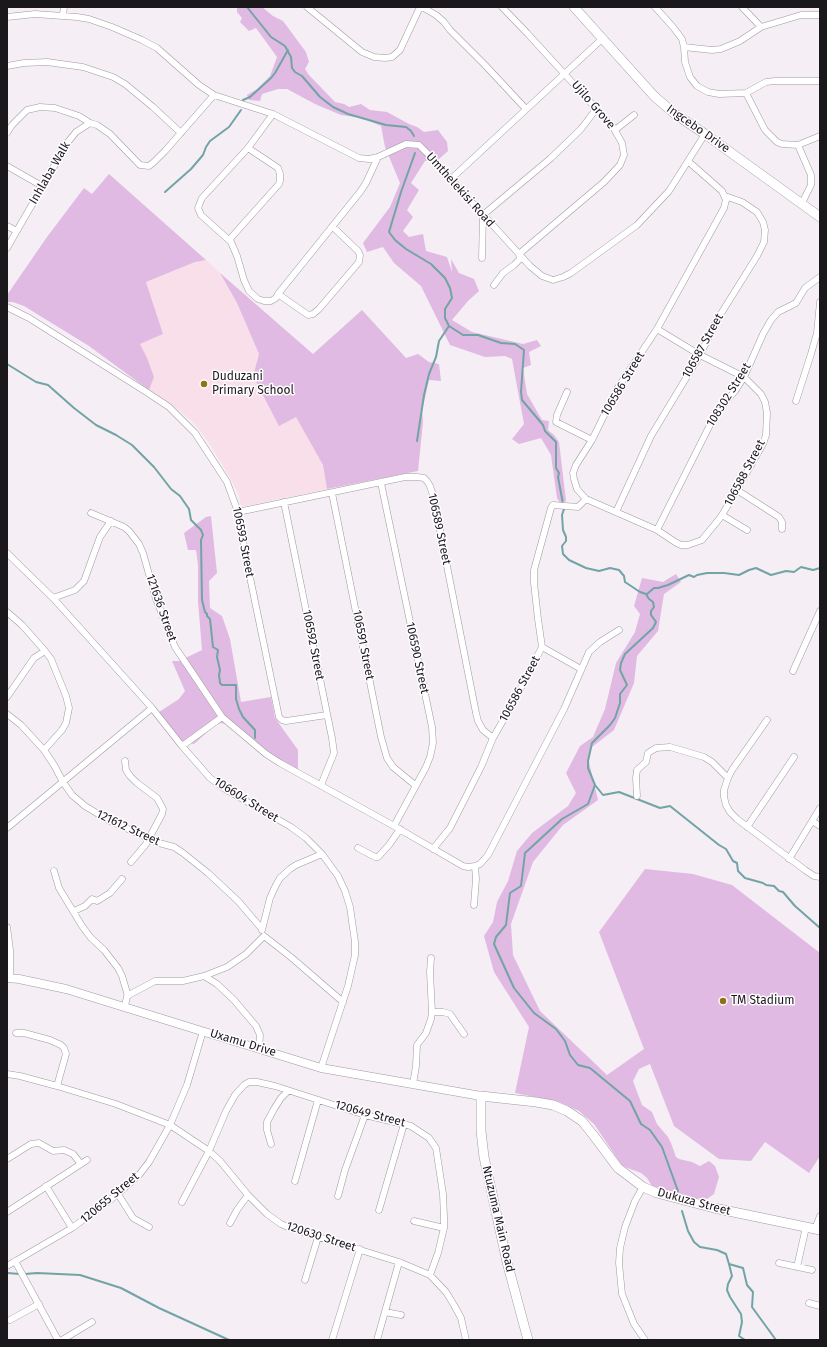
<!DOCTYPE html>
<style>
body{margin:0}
#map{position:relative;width:827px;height:1347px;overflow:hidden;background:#f5eef5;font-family:"Fira Sans",sans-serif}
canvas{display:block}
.frame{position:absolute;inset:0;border:8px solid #1b181b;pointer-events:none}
</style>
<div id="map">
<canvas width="827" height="1347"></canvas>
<div class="frame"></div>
</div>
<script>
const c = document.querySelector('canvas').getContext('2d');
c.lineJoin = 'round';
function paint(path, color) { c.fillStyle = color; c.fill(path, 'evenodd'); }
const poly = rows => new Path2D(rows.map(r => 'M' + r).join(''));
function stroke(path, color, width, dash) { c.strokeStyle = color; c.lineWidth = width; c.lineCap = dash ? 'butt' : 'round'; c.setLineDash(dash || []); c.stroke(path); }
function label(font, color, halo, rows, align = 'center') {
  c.font = font + ' "Fira Sans",sans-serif'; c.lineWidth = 3; c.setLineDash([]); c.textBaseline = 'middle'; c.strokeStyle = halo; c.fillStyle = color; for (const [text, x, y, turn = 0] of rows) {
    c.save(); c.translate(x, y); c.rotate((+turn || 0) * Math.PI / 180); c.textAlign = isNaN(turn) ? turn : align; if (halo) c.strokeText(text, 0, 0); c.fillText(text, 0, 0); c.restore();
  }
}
const education = poly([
 [206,260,220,273,237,303,259,354,253,377,280,425,296,416,323,465,327,489,241,507,239,495,231,479,209,443,194,423,179,410,149,390,154,377,139,344,163,334,146,282,195,262]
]);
const green = poly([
 [237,7,262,7,273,16,283,21,306,52,309,62,305,69,309,75,335,102,344,104,349,107,361,104,370,110,387,112,409,124,417,127,424,132,438,130,447,142,448,151,439,159,425,161,411,183,419,190,407,210,413,217,403,231,409,237,423,234,426,251,447,257,452,272,451,259,459,273,474,279,479,291,468,301,452,320,472,332,523,344,537,340,541,346,529,352,531,365,523,368,527,394,542,420,549,421,548,430,554,435,559,442,566,501,560,503,557,498,551,455,541,438,519,444,512,439,524,424,512,359,505,356,485,357,450,345,421,286,394,263,383,247,367,252,363,243,390,207,400,183,385,147,381,126,362,118,341,115,315,104,287,89,278,89,262,94,260,101,249,100,247,95,257,89,270,76,277,57,256,28,249,31,240,22,242,18,237,12],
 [109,174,206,260,195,262,146,282,163,334,140,344,147,358,154,377,149,390,89,346,24,306,13,302,7,302,7,295,47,237,84,188,92,194],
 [220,273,313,354,362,310,406,358,418,354,429,362,439,364,441,381,429,380,422,411,423,422,418,471,327,489,323,465,296,417,279,426,253,376,259,354,237,303],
 [211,516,217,573,209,581,210,608,222,616,230,639,241,702,271,697,275,718,298,750,298,770,297,775,264,757,226,724,221,723,214,726,194,744,181,741,159,712,179,699,185,691,172,661,179,661,202,650,198,601,198,565,196,550,188,550,184,533,206,517],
 [676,574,681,582,664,594,658,631,637,656,634,683,614,730,592,747,589,755,589,762,598,800,563,825,533,862,511,924,513,955,540,1011,607,1075,644,1049,599,932,645,869,693,874,732,885,820,953,820,1156,809,1173,765,1142,751,1161,719,1159,674,1126,650,1064,639,1069,633,1081,642,1105,652,1112,657,1124,668,1137,671,1143,676,1157,679,1159,692,1162,700,1166,709,1161,715,1166,719,1177,714,1194,707,1199,694,1198,652,1186,647,1178,641,1173,625,1167,621,1164,594,1124,579,1111,559,1102,515,1093,529,1027,494,972,484,936,493,922,497,902,508,881,517,851,532,833,568,806,576,793,566,773,580,746,593,737,605,709,616,663,635,632,640,614,634,606,642,578,663,582]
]);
const stream = poly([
 [247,7,271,37,285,46,291,57,292,68,295,72,302,76,320,97,333,107,348,114,386,125,406,127,411,131,414,136],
 [243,100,250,97,271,78,275,73,288,50],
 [415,153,401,192,389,232,395,240,406,249,431,264,445,278,450,288,452,298,445,309,445,318,449,326,463,335,478,335,501,343,515,344,524,350,521,392,522,400,543,425,545,431,556,442,556,468,559,473,558,477,564,509,562,515,563,530,566,537,566,541,562,546,563,554,569,560,586,568,599,571,610,568,619,570,624,576,625,582,640,592,646,594,649,599,653,602,654,607,651,611,651,615,656,622,653,628,625,654,621,663,620,670,627,685,620,694,620,703,615,718,610,725,592,743,588,761,588,768,595,785,603,795,619,792,660,808,670,806,719,845,726,849,733,861,737,863,738,871,745,878,763,883,766,885,774,886,779,891,783,892,795,906,820,928],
 [165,192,191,169,203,155,206,147,210,141,229,127,241,110],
 [7,364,36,382,48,385,74,408,96,425,116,435,132,445,154,467,171,489,180,496,189,509,191,520,201,530,203,535,201,540,202,600,205,612,207,614,207,616,210,619,213,647,218,650,217,657,220,670,219,675,220,683,222,685,236,685,236,699,239,709,243,717,255,730,255,738],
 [417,441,424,395,429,374,436,357,439,341,449,326],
 [647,594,654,588,658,588,668,585,689,575,694,577,697,575,707,573,724,573,739,575,749,570,756,568,771,575,786,571,794,572,801,567,813,570,820,568],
 [595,785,588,804,562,819,525,853,521,886,510,893,506,925,496,937,494,944,514,988,534,1013,556,1029,565,1041,570,1055,578,1065,590,1068,630,1101,641,1124,650,1130,662,1147,678,1191],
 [682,1211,688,1231,694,1242,700,1247,717,1250,726,1254,729,1264,743,1268,747,1285,753,1292,752,1307,776,1340],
 [729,1264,732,1276,728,1284,727,1290,730,1297,741,1314,742,1322,739,1336,745,1340],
 [7,1273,20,1274],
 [25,1274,37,1273,80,1275,121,1288,159,1308,229,1340]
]);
const minor = poly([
 [307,7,362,52,374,57,385,58,392,57,400,50,420,7],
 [422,7,436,15,444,22,450,30,485,65,526,109],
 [655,7,673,27,682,39,684,47,685,62,690,77,697,86,708,92,719,94,746,93,766,82,775,81,820,81],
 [742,7,761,27],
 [63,15,64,7],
 [7,17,35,14,77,17,89,19,112,27,142,40,157,48,199,85,214,95,273,114,359,158,369,159,378,157,406,144,419,145,428,154,530,266,542,276,553,280,563,277,571,273,637,225,669,191,705,134],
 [684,47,712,50,721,49,740,41,761,27,801,15,820,15],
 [7,66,24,63,47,62,83,67,113,77,125,84,153,107,181,133],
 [746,93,765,130,777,142,782,144,798,145,820,136],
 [273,114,248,148,202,198,198,208,201,215,231,242,237,256,244,280,249,291,258,299,264,301,271,301,276,298,278,294],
 [615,130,634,115],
 [7,133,12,125,27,110,40,107,55,108,79,116,90,123,97,125,110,134,140,165,149,166,154,162,165,151,214,95],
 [798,145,811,175,811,185,802,203],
 [7,166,42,186],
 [451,179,602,39],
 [7,226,17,231],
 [333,227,358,251,360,255,359,262,319,309,313,314,308,315,278,294,360,192,366,183,378,157],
 [229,240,279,184,280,181,280,174,278,168,248,148],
 [7,248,68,142,76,132,90,123],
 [482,258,483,215,551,158,581,129,597,108],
 [494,285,503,273,514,265,520,259,519,254,604,182,620,165,624,155,622,143,613,127,527,33,502,7],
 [7,307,29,318,148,393,169,407,195,433,227,482,238,512,247,563,279,717,282,720,286,721,327,715],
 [657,329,700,355,744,377,761,394,765,402,767,413,766,435,763,444,728,505,720,518,702,540,688,545,681,545,675,542,657,530,586,499,577,489,574,479,573,473,576,465,592,440,617,389,657,329,724,208,726,200,722,191,689,162],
 [567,392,557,415,556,422,592,440],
 [796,401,811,354,817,333,820,302],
 [381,483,432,727,433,743,430,757,426,767,394,826],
 [737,490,779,517,782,522,782,529],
 [332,493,381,737,387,758,393,767,415,785],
 [284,502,332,738,334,753,321,785],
 [238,512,405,477,417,477,424,478,427,481,430,486,433,495,476,713,478,721,483,730,493,738],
 [616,512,651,436,700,355,717,320,757,256,764,242,765,230,763,222,757,212,742,202,725,196],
 [91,513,124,527,129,531,139,544,143,553,156,599,175,647,222,717],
 [722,515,747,530],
 [657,530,716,413,735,391,744,377,763,334,771,320,778,312,796,303,805,288,820,277],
 [7,553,53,598,152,708,182,746,210,778,225,789,291,827,306,838,322,854,338,876,345,891,350,907,355,942,355,955,348,986,321,1068],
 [53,598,75,590,84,581,100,537,111,521],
 [7,612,22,625,45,651,51,659,66,696,69,708,66,723,62,730,44,750],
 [542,647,581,669],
 [793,671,820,611],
 [7,697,34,658,45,651],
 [7,714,21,725,44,750,54,765,63,782,72,795,85,806,108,820,159,843,174,847,183,853,208,873,238,901,262,929],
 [767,720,732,770,728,778,724,790,724,797,726,805,730,812,737,819,805,870,814,876,820,877],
 [182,746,222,717,266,754,280,763,394,826,463,866,468,867,475,866,480,864,488,855,564,709,589,652,600,642,619,630],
 [125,761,126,770,130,776,137,783,157,798,163,809,162,814,146,844,131,862],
 [637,796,636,778,637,770,646,762,648,753,656,748,670,747,704,757,712,762,728,778],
 [812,821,820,826],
 [747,827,794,757],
 [7,828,152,708],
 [358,848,375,857,378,857,389,845,400,829],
 [433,849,450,828,481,767,493,738,513,703,542,647,538,619,534,583,534,570,551,508,553,505,578,507,586,499],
 [789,859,820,808],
 [54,871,59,888,82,926,91,938,104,950,118,968,122,976,128,996],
 [474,905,476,879,475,866],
 [74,911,85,906,92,899,97,901,102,898,110,893,122,879],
 [7,927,10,950,10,978],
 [262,930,270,898,276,885,280,878,290,869,296,865,322,854],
 [264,936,292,958,343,1002],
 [204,976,217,984,234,1000,256,1026,260,1035,259,1048],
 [125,1006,127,996,155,981,183,981,204,976,227,967,246,954,264,936],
 [432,1012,443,1012,450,1014,464,1034],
 [16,1033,24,1033,50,1040,61,1045,64,1048,66,1054,57,1086],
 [7,1074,20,1076,57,1086,116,1104,170,1125,209,1151,220,1161,248,1195,267,1214,281,1224,290,1228,399,1262,430,1275,446,1292,454,1305,461,1318,466,1340],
 [413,1084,416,1066,417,1045,426,1033,431,1019,432,1012,430,972,431,958],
 [271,1144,267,1130,267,1122,274,1109,281,1098,288,1091],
 [7,1159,31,1144,39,1143,53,1151,64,1150,73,1154,81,1164],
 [295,1181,318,1100],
 [46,1186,72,1228],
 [643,1187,635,1201,625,1227,620,1248,619,1263,622,1294,634,1324,645,1340],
 [118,1194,133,1218,149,1227],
 [338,1196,345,1170,365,1115],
 [182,1202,209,1151,226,1111,235,1095,244,1085,249,1082,257,1082,275,1086,365,1115,411,1126,429,1138,436,1148,443,1194,444,1217,444,1228,438,1253,430,1275],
 [379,1210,404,1124],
 [7,1212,87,1160],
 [414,1221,444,1228],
 [230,1223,237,1210,248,1195],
 [815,1229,820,1216],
 [15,1261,58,1340],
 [779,1263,812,1270],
 [7,1266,72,1228,118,1194,139,1175,149,1162,170,1125,187,1085,203,1031],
 [797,1267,806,1227],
 [305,1280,318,1237],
 [809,1303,820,1306],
 [385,1312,401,1315],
 [10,1320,39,1304],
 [62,1340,92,1322],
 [332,1340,360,1249],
 [377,1340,399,1262]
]);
const tertiary = poly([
 [7,978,19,979,66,989,321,1068,481,1096]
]);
const secondary = poly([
 [574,7,655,97,675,114,705,134,820,217],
 [528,1340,507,1262,484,1157,481,1131,481,1096,536,1102,553,1105,567,1111,582,1121,594,1136,618,1168,643,1187,657,1193,714,1208,820,1230]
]);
const markers = [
 [204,384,4,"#8e7215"],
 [723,1001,4,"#8e7215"]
];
const streetNames = [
 ["Ujilo Grove",593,105,49],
 ["Ingcebo Drive",698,129,35],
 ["Inhlaba Walk",50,173,-60],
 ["Umthelekisi Road",460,190,48],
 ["106587 Street",703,346,-61],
 ["106586 Street",623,384,-59],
 ["108302 Street",729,395,-58],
 ["106588 Street",745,473,-62],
 ["106589 Street",439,529,78],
 ["106593 Street",243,542,79],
 ["121636 Street",161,608,71],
 ["106592 Street",313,645,79],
 ["106591 Street",363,645,79],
 ["106590 Street",417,658,78],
 ["106586 Street",520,689,-62],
 ["106604 Street",246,800,32],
 ["121612 Street",128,828,25],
 ["Uxamu Drive",243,1043,17],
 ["120649 Street",370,1114,15],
 ["120655 Street",110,1198,-40],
 ["Dukuza Street",694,1202,15],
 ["Ntuzuma Main Road",498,1219,77],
 ["120630 Street",321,1237,18]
];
const poiNames = [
 ["Duduzani",212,377],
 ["Primary School",212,391],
 ["TM Stadium",731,1001]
];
paint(education, '#f8dfe9');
paint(green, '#e0bae2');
stroke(stream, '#72a4a6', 2);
stroke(minor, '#a099a0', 7);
stroke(tertiary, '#a099a0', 9);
stroke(secondary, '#a099a0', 10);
stroke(minor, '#fff', 6);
stroke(tertiary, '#fff', 8);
stroke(secondary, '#fff', 9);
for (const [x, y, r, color] of markers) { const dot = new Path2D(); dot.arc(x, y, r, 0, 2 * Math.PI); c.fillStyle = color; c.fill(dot); stroke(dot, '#fffdff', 1.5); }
label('12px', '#1b181b', '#fffdff', streetNames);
label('12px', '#1b181b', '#fffdff', poiNames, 'left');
</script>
